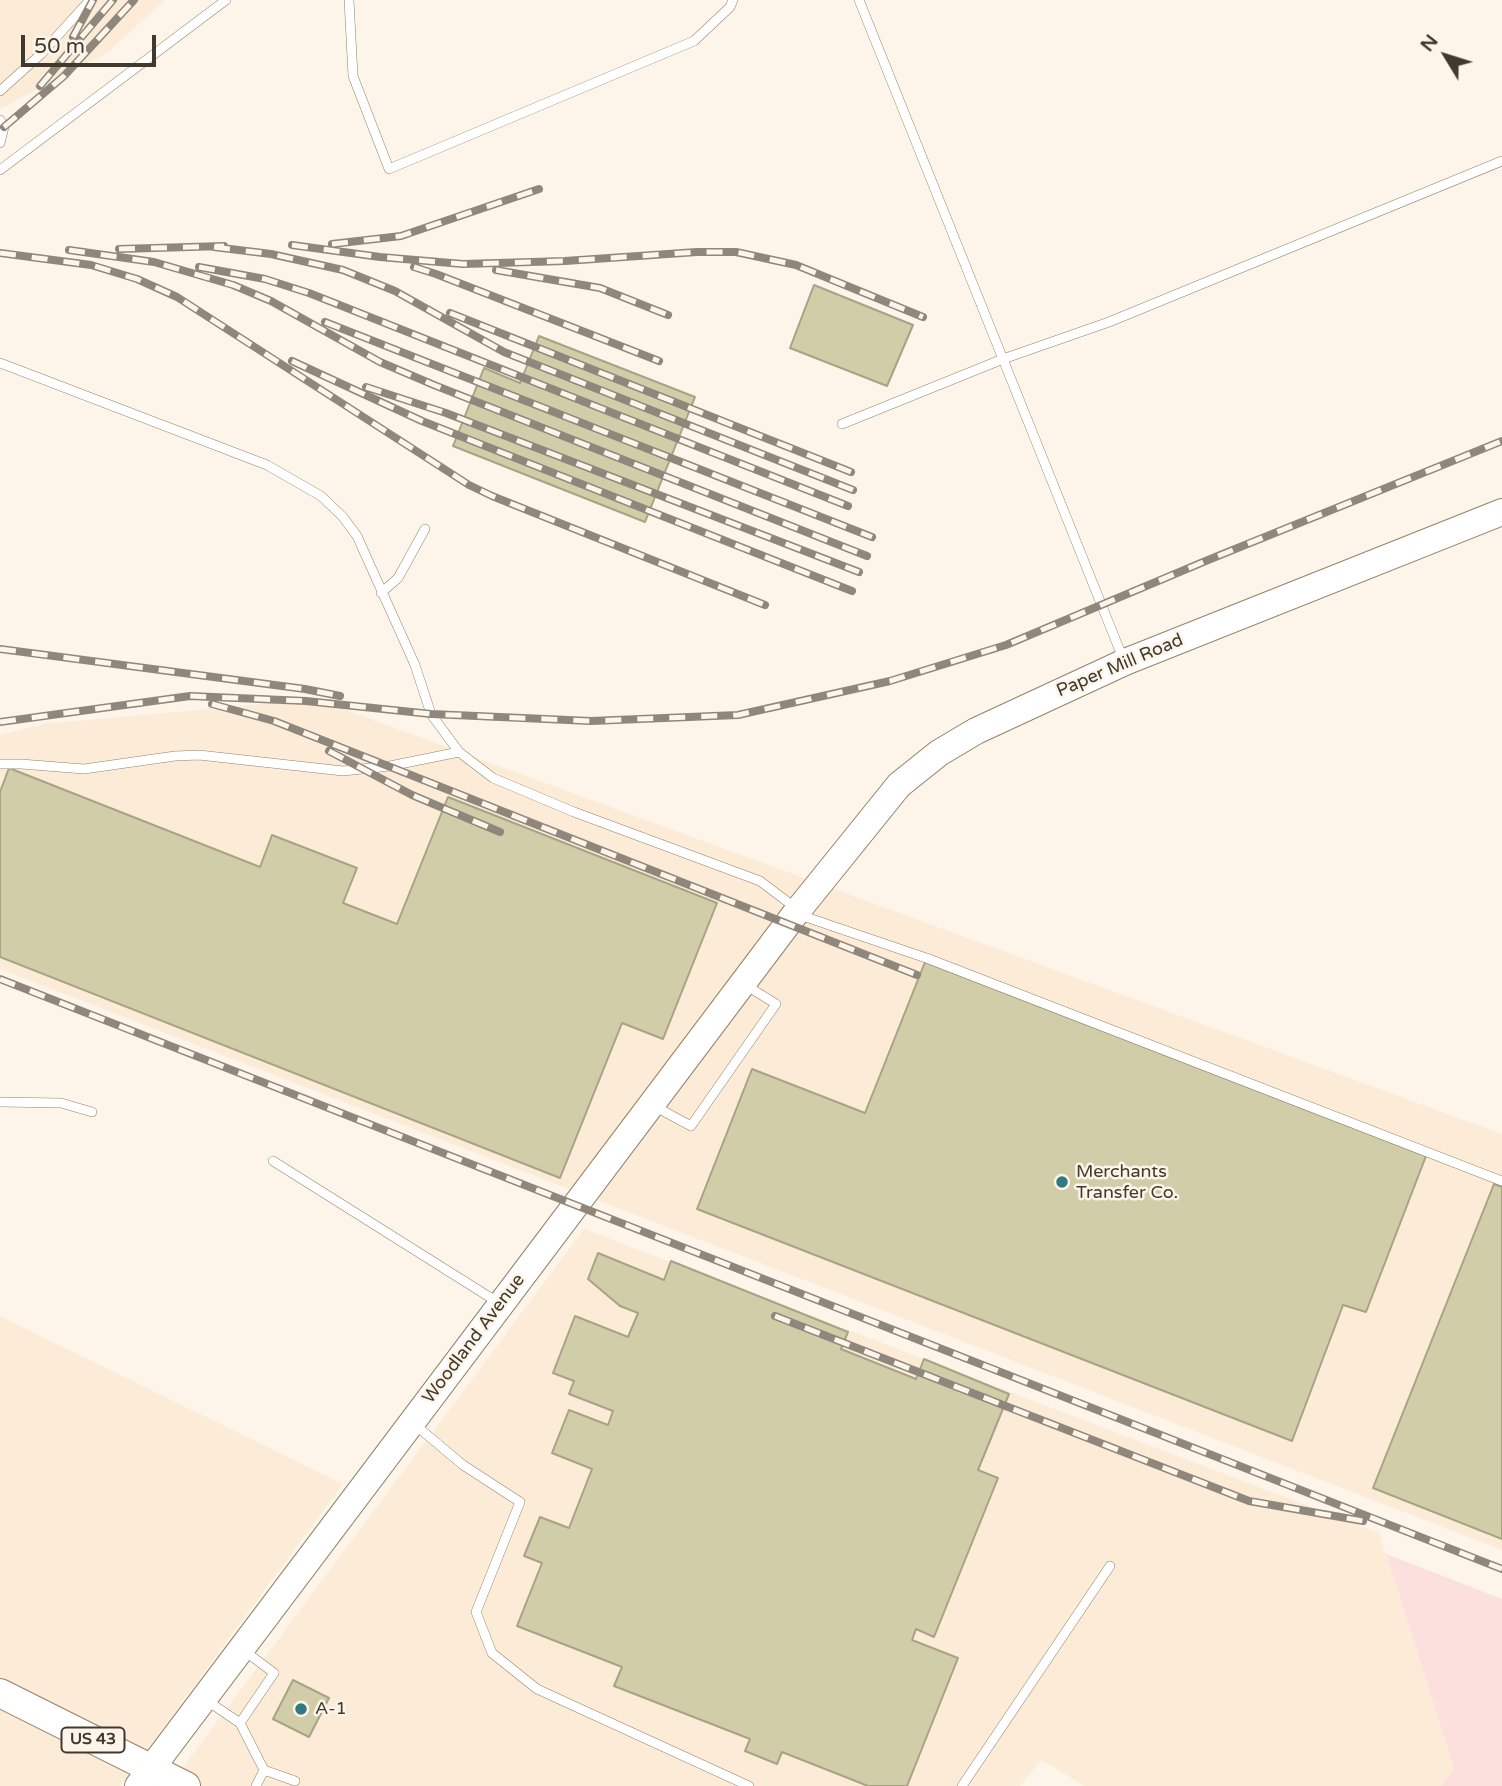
<!DOCTYPE html>
<style>
body{margin:0}
#map{position:relative;width:1502px;height:1786px;overflow:hidden;background:#fdf5e9;font-family:"Varela Round",sans-serif}
canvas{display:block}
.north{position:absolute;left:1411px;top:21px;width:70px;height:70px;-webkit-text-stroke:5px #fdf5e9;paint-order:stroke;rotate:308deg;font-size:19px;font-weight:700;line-height:28px;text-align:center;color:#41392d}
.north::after{content:'';display:block;margin:auto;width:24px;height:32px;background:#41392d;clip-path:polygon(50% 0,100% 100%,50% 72%,0 100%)}
.scale{position:absolute;left:21px;top:35px;width:135px;height:32px;box-sizing:border-box;border:4px solid #41392d;border-top:0;padding-left:9px;font-size:21px;line-height:24px;white-space:nowrap;color:#41392d;-webkit-text-stroke:5px #fdf5e9;paint-order:stroke}
</style>
<div id="map">
<canvas width="1502" height="1786"></canvas>
<div class="north">N</div>
<div class="scale">50 m</div>
</div>
<script>
const c = document.querySelector('canvas').getContext('2d');
c.lineJoin = 'round';
function paint(path, color) { c.fillStyle = color; c.fill(path, 'evenodd'); }
const poly = rows => new Path2D(rows.map(r => 'M' + r).join(''));
function stroke(path, color, width, dash) { c.strokeStyle = color; c.lineWidth = width; c.lineCap = dash ? 'butt' : 'round'; c.setLineDash(dash || []); c.stroke(path); }
function label(font, color, halo, rows, align = 'center') {
  c.font = font + ' "Varela Round",sans-serif'; c.lineWidth = 5; c.setLineDash([]); c.textBaseline = 'middle'; c.strokeStyle = halo; c.fillStyle = color; for (const [text, x, y, turn = 0] of rows) {
    c.save(); c.translate(x, y); c.rotate((+turn || 0) * Math.PI / 180); c.textAlign = isNaN(turn) ? turn : align; if (halo) c.strokeText(text, 0, 0); c.fillText(text, 0, 0); c.restore();
  }
}
const built = poly([
 [0,0,165,0,108,52,0,109],
 [316,699,1502,1134,1502,1550,0,969,0,735,44,724],
 [584,1229,1379,1533,1454,1769,1441,1786,1085,1786,1041,1760,1020,1786,169,1786],
 [0,1316,343,1484,120,1786,0,1786]
]);
const green = poly([
 [1386,1554,1502,1599,1502,1786,1441,1786,1454,1769]
]);
const building = poly([
 [814,285,913,325,887,386,790,348,814,285],
 [539,336,695,397,645,522,453,446,484,368,520,383,539,336],
 [9,768,260,867,272,835,357,868,343,903,397,924,448,797,717,903,663,1039,622,1023,560,1178,0,957,0,792,9,768],
 [925,962,1426,1156,1366,1312,1343,1305,1292,1441,697,1209,752,1069,865,1113,925,962],
 [1494,1184,1502,1187,1502,1539,1373,1488,1494,1184],
 [598,1253,664,1280,671,1261,848,1332,841,1349,916,1379,924,1359,1009,1394,978,1470,998,1478,934,1637,916,1629,912,1640,958,1658,907,1786,868,1786,782,1752,777,1764,745,1751,750,1739,614,1686,622,1667,517,1626,542,1563,524,1556,540,1517,569,1528,592,1469,552,1453,569,1410,608,1425,613,1411,569,1394,574,1381,553,1373,575,1316,628,1337,638,1313,620,1306,588,1279,598,1253],
 [293,1680,329,1698,309,1737,273,1719,293,1680]
]);
const lane = poly([
 [349,0,353,76,389,169,694,41,730,7,733,0],
 [859,0,1124,661],
 [0,91,41,54,90,0],
 [0,120,4,127,0,143],
 [0,170,226,0],
 [0,363,267,465,321,496,343,517,357,536,415,665,431,714,459,752,493,778,574,812,760,881,797,909],
 [842,424,1003,359,1109,322,1502,161],
 [381,593,398,578,425,529],
 [0,764,21,764,84,769,175,756,199,755,343,771,390,766,459,752],
 [797,914,929,959,1502,1181],
 [0,1102,61,1103,92,1112],
 [652,1105,691,1126,776,1004,744,984],
 [273,1161,499,1303],
 [413,1423,463,1465,520,1502,476,1612,492,1653,537,1689,749,1786],
 [206,1700,240,1723,264,1770,256,1786],
 [240,1723,274,1673,242,1649],
 [264,1770,295,1781],
 [962,1786,1110,1566]
]);
const secondary = poly([
 [138,1786,795,914,899,785,939,753,976,731,1125,662,1502,512]
]);
const primary = poly([
 [0,1693,186,1786]
]);
const rail = poly([
 [73,37,93,0],
 [40,86,113,0],
 [4,127,64,76,134,0],
 [332,244,401,236,539,189],
 [292,245,380,257,463,264,565,261,697,252,736,252,796,265,923,317],
 [214,247,271,254,343,270,395,291,504,352,853,490],
 [119,249,224,246],
 [69,250,154,262,233,285,271,301,380,362,434,385,867,556],
 [0,253,91,265,137,279,177,297,469,485,492,496,765,605],
 [199,267,265,279,309,293,848,506],
 [414,267,436,274,659,361],
 [496,270,600,288,668,315],
 [450,313,851,472],
 [325,322,872,537],
 [292,361,422,421,852,591],
 [366,387,446,413,859,572],
 [0,649,305,689,340,696],
 [212,704,274,721,917,975],
 [0,722,190,696,306,701,431,714,591,721,738,715,890,681,1006,645,1208,560,1502,441],
 [329,751,412,795,500,832],
 [0,979,1502,1569],
 [775,1316,1249,1501,1363,1521]
]);
const markers = [
 [1062,1182,7,"#317983"],
 [301,1709,7,"#317983"]
];
const shields = [
 [93,1740,63]
];
const shieldNames = [
 ["US 43",93,1740]
];
const streetNames = [
 ["Paper Mill Road",1120,666,-23],
 ["Woodland Avenue",474,1339,-53]
];
const poiNames = [
 ["Merchants",1076,1172],
 ["Transfer Co.",1076,1193],
 ["A-1",315,1709]
];
paint(built, '#fcecd7');
paint(green, '#fbe0de');
paint(building, '#d1cda9');
stroke(building, '#a7a384', 2);
stroke(lane, '#948267', 10);
stroke(secondary, '#948267', 28);
stroke(primary, '#948267', 30);
stroke(lane, '#fff', 9);
stroke(secondary, '#fff', 26);
stroke(primary, '#fff', 28);
stroke(rail, '#8f877b', 8);
stroke(rail, '#fdf5e9', 5, [16]);
for (const [x, y, r, color] of markers) { const dot = new Path2D(); dot.arc(x, y, r, 0, 2 * Math.PI); c.fillStyle = color; c.fill(dot); stroke(dot, '#fdf5e9', 2.5); }
for (const [x, y, w] of shields) { const box = new Path2D(); box.roundRect(x - w / 2, y - 12.5, w, 25, 5); c.fillStyle = '#fdf5e9'; c.fill(box); stroke(box, '#41392d', 2); }
label('bold 16px', '#41392d', null, shieldNames);
label('18px', '#41392d', '#fdf5e9', streetNames);
label('18px', '#41392d', '#fdf5e9', poiNames, 'left');
</script>
